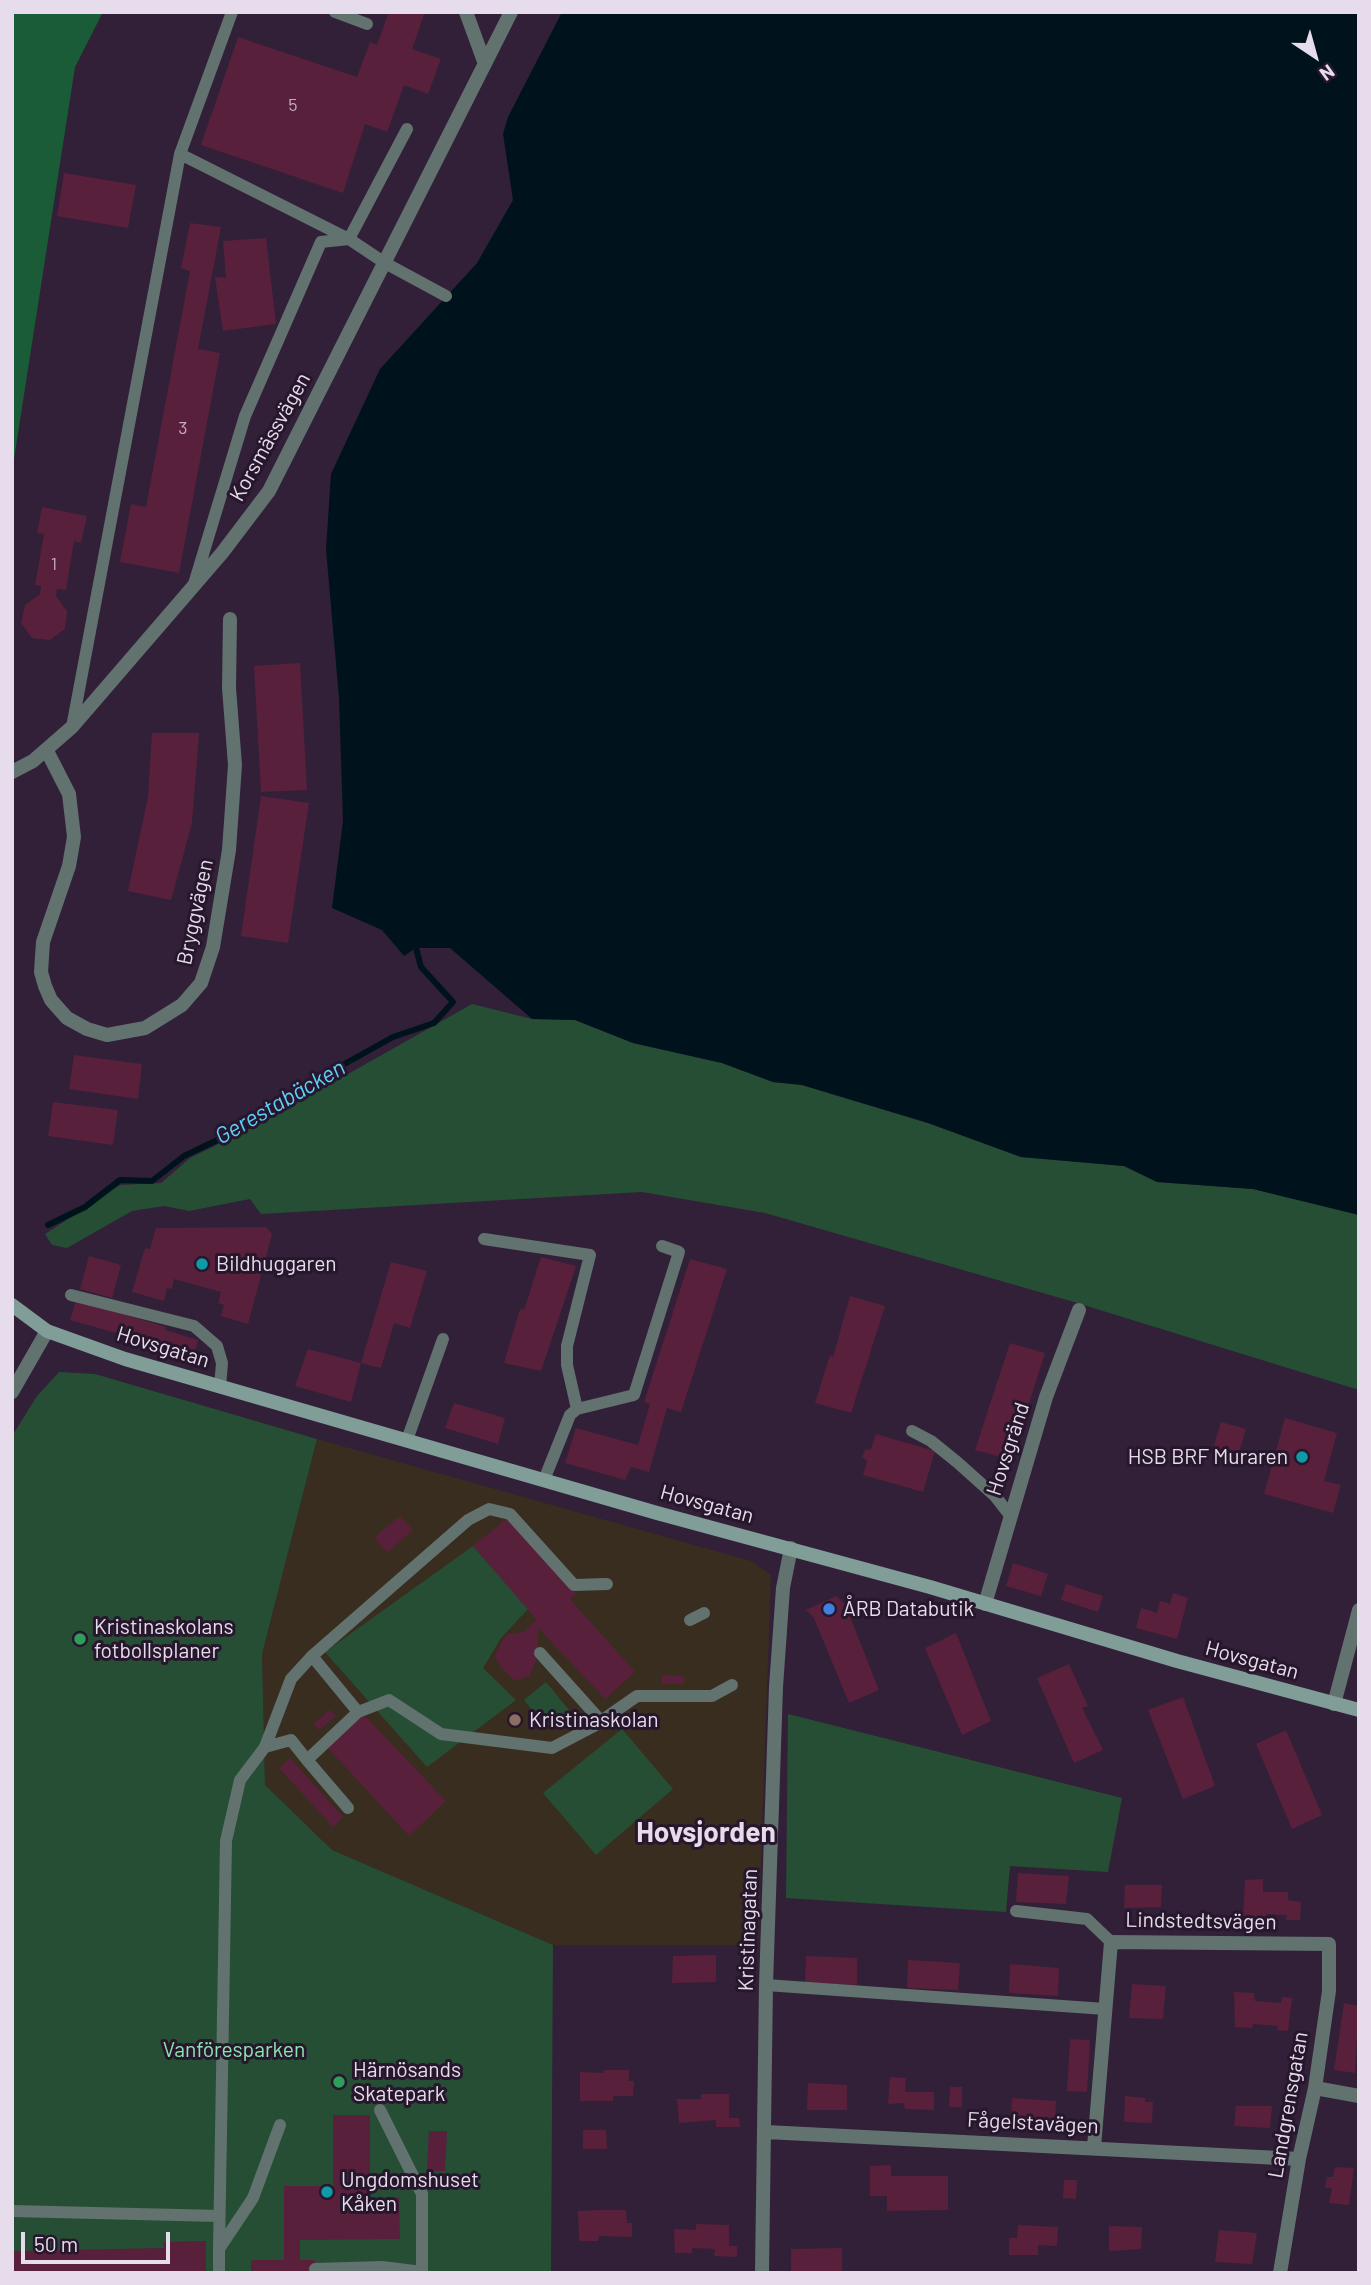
<!DOCTYPE html>
<meta charset="utf-8">
<style>
body{margin:0}
#map{position:relative;width:1371px;height:2285px;overflow:hidden;background:#312038;font-family:Barlow,sans-serif}
canvas{display:block}
.frame{position:absolute;inset:0;border:14px solid #e7dceb;pointer-events:none}
.north{position:absolute;left:1280px;top:21px;width:70px;height:70px;-webkit-text-stroke:5px #27172d;paint-order:stroke;rotate:144deg;font-size:19px;font-weight:700;line-height:28px;text-align:center;color:#e7dceb}
.north::after{content:'';display:block;margin:auto;width:24px;height:32px;background:#e7dceb;clip-path:polygon(50% 0,100% 100%,50% 72%,0 100%)}
.scale{position:absolute;left:21px;top:2232px;width:149px;height:32px;box-sizing:border-box;border:4px solid #e7dceb;border-top:0;padding-left:9px;font-size:21px;line-height:24px;white-space:nowrap;color:#e7dceb;-webkit-text-stroke:5px #27172d;paint-order:stroke}
</style>
<div id="map">
<canvas width="1371" height="2285"></canvas>
<div class="frame"></div>
<div class="north">N</div>
<div class="scale">50 m</div>
</div>
<script>
const c = document.querySelector('canvas').getContext('2d');
c.lineJoin = 'round';
function paint(path, color) { c.fillStyle = color; c.fill(path, 'evenodd'); }
const poly = rows => new Path2D(rows.map(r => 'M' + r).join(''));
function stroke(path, color, width, dash) { c.strokeStyle = color; c.lineWidth = width; c.lineCap = dash ? 'butt' : 'round'; c.setLineDash(dash || []); c.stroke(path); }
function label(font, color, halo, rows, align = 'center') {
  c.font = font + ' Barlow,sans-serif'; c.lineWidth = 6; c.setLineDash([]); c.textBaseline = 'middle'; c.strokeStyle = halo; c.fillStyle = color; for (const [text, x, y, turn = 0] of rows) {
    c.save(); c.translate(x, y); c.rotate((+turn || 0) * Math.PI / 180); c.textAlign = isNaN(turn) ? turn : align; if (halo) c.strokeText(text, 0, 0); c.fillText(text, 0, 0); c.restore();
  }
}
const education = poly([
 [317,1439,751,1561,771,1575,758,1945,553,1945,332,1850,265,1785,262,1654]
]);
const green = poly([
 [472,1004,532,1019,575,1020,633,1043,722,1063,773,1082,802,1085,928,1123,1021,1157,1124,1166,1157,1182,1253,1189,1359,1215,1359,1390,1074,1302,765,1213,642,1192,261,1214,250,1199,189,1211,164,1206,132,1211,67,1248,52,1245,45,1234,120,1185,161,1183,190,1158,263,1122],
 [59,1372,95,1374,317,1439,262,1654,265,1785,332,1850,553,1945,551,2273,12,2273,12,1436,37,1396],
 [473,1546,528,1609,501,1638,483,1668,516,1700,427,1767,325,1652],
 [546,1682,569,1710,546,1728,524,1700],
 [788,1714,1122,1798,1108,1872,1010,1866,1006,1912,786,1898],
 [622,1729,673,1789,596,1855,543,1793]
]);
const forest = poly([
 [12,12,103,12,75,67,12,472]
]);
const water = poly([
 [562,12,1359,12,1359,1215,1253,1189,1157,1182,1124,1166,1021,1157,928,1123,802,1085,773,1082,722,1063,633,1043,575,1020,532,1019,450,948,416,948,404,956,382,930,332,908,343,821,339,698,326,549,331,474,380,369,477,263,513,200,503,134,508,117]
]);
const stream = poly([
 [48,1225,85,1207,120,1180,152,1181,184,1156,259,1120,305,1086,393,1037,434,1023,453,1002,421,967,416,948]
]);
const building = poly([
 [389,12,425,12,412,49,441,59,428,94,404,85,387,132,365,124,343,193,201,145,238,37,357,77,370,42,377,45],
 [64,173,136,185,128,228,57,216],
 [190,223,221,227,198,349,220,353,179,573,120,562,131,504,146,507,190,271,181,268],
 [266,238,276,324,223,331,215,277,226,278,223,241],
 [42,507,87,516,81,543,74,541,66,590,57,589,56,596,67,611,65,629,50,640,32,638,21,623,25,605,40,594,41,586,35,585,44,534,37,533],
 [300,663,307,790,261,792,254,666],
 [152,733,199,733,192,823,171,900,128,891,148,797],
 [261,796,309,803,288,943,241,936],
 [74,1055,142,1064,138,1099,69,1089],
 [53,1102,118,1110,113,1145,48,1136],
 [266,1227,272,1234,248,1324,221,1316,224,1305,218,1303,221,1292,174,1279,172,1289,167,1288,164,1301,132,1292,145,1248,150,1249,156,1228],
 [89,1256,121,1265,112,1298,80,1289],
 [541,1257,576,1266,541,1371,504,1363,520,1309,524,1310],
 [690,1259,727,1269,681,1412,667,1408,649,1472,631,1467,625,1480,565,1463,576,1428,638,1445,650,1404,644,1402],
 [391,1262,427,1271,410,1328,394,1323,381,1368,361,1363],
 [850,1296,885,1306,851,1413,815,1403,830,1355,833,1357],
 [76,1300,166,1327,165,1330,198,1340,194,1355,70,1320],
 [1010,1343,1045,1353,1011,1460,975,1450],
 [308,1349,361,1363,351,1402,295,1386],
 [454,1403,505,1418,498,1444,445,1428],
 [1285,1418,1337,1433,1324,1481,1341,1485,1333,1513,1264,1494],
 [1221,1422,1246,1429,1237,1459,1212,1452],
 [876,1434,935,1451,923,1492,863,1475,867,1461,862,1457,865,1450,871,1449],
 [400,1516,413,1530,387,1552,374,1538],
 [508,1518,576,1594,570,1599,635,1672,605,1699,538,1628,538,1657,529,1676,515,1681,500,1666,495,1657,502,1641,508,1634,524,1632,537,1620,473,1546],
 [1013,1563,1048,1574,1041,1596,1006,1586],
 [1066,1584,1103,1596,1098,1612,1061,1600],
 [1173,1593,1188,1598,1177,1639,1136,1628,1141,1608,1157,1613,1160,1601,1170,1604],
 [836,1596,845,1604,879,1690,849,1703,814,1618,806,1610],
 [956,1633,991,1721,962,1735,925,1648],
 [1069,1664,1088,1706,1082,1708,1103,1750,1074,1763,1037,1678],
 [662,1675,684,1676,684,1684,662,1684],
 [1183,1697,1215,1786,1183,1799,1148,1710],
 [330,1710,336,1716,319,1730,313,1724],
 [362,1713,446,1801,409,1836,327,1747],
 [1286,1730,1322,1815,1292,1829,1256,1744],
 [290,1758,343,1817,333,1827,279,1768],
 [1018,1873,1069,1876,1066,1904,1016,1902],
 [1263,1879,1263,1892,1288,1892,1288,1900,1301,1902,1300,1920,1286,1920,1287,1915,1266,1914,1266,1918,1243,1918,1245,1880],
 [1125,1885,1162,1885,1161,1907,1124,1908],
 [716,1955,716,1982,672,1983,673,1956],
 [806,1956,857,1958,857,1985,805,1983],
 [908,1960,960,1963,958,1990,907,1988],
 [1010,1964,1059,1968,1058,1996,1009,1993],
 [1132,1984,1166,1986,1163,2019,1129,2018],
 [1234,1992,1254,1993,1255,2001,1281,2003,1282,1997,1292,1998,1288,2031,1277,2030,1278,2026,1253,2024,1252,2028,1235,2027],
 [1344,2003,1359,2006,1355,2073,1334,2070],
 [1070,2039,1090,2040,1087,2092,1067,2091],
 [604,2070,629,2070,629,2081,634,2081,633,2096,613,2096,613,2101,580,2101,580,2072,604,2073],
 [890,2077,906,2078,905,2092,934,2092,934,2110,905,2109,904,2103,888,2104],
 [808,2083,847,2085,847,2110,807,2110],
 [950,2087,962,2087,962,2107,949,2107],
 [701,2094,729,2094,729,2118,739,2118,740,2127,716,2127,716,2120,679,2123,677,2099,701,2099],
 [1125,2096,1145,2098,1145,2102,1153,2102,1152,2123,1124,2122],
 [1012,2098,1056,2101,1055,2129,1011,2125],
 [1236,2106,1272,2106,1270,2128,1234,2126],
 [333,2115,370,2115,370,2198,399,2198,400,2239,300,2240,300,2260,315,2260,315,2273,251,2273,251,2260,284,2260,284,2186,333,2186],
 [583,2130,606,2130,607,2149,583,2149],
 [429,2131,447,2131,445,2171,427,2171],
 [891,2165,891,2176,948,2176,948,2210,887,2211,887,2196,870,2196,870,2166],
 [1335,2167,1354,2168,1349,2205,1329,2203,1332,2188,1325,2188,1327,2177,1333,2177],
 [1064,2180,1077,2180,1076,2199,1063,2198],
 [601,2210,626,2210,627,2223,632,2223,632,2237,599,2236,598,2241,579,2241,578,2211],
 [696,2224,729,2225,729,2246,737,2246,737,2257,714,2256,715,2249,692,2248,692,2253,675,2253,674,2229,696,2230],
 [1018,2225,1058,2227,1057,2246,1038,2245,1038,2255,1009,2255,1009,2238,1017,2238],
 [1109,2226,1142,2227,1141,2249,1109,2251],
 [1219,2230,1257,2233,1252,2264,1215,2262],
 [206,2241,206,2273,12,2273,12,2251,164,2248,164,2242],
 [842,2248,842,2273,791,2273,791,2249]
]);
const service = poly([
 [335,12,367,24],
 [180,154,349,239,385,263,446,296],
 [194,584,245,416,321,242,349,239,407,129],
 [72,727,180,154,232,12],
 [484,1239,590,1255,567,1346,567,1365,577,1409],
 [71,1295,194,1326,217,1346,222,1363,220,1387],
 [912,1431,931,1441,957,1462,995,1496,1009,1514],
 [407,1440,443,1339],
 [544,1480,570,1415,577,1409,634,1395,679,1252,662,1246],
 [690,1620,704,1613],
 [540,1653,601,1721],
 [312,1656,358,1712,389,1700,441,1734,552,1748,594,1726,637,1696,712,1696,732,1685],
 [265,1747,291,1740,307,1760],
 [348,1808,307,1760,358,1712],
 [1016,1911,1087,1919,1111,1942],
 [766,1985,1105,2009],
 [12,2211,219,2216],
 [219,2249,226,1841,240,1780,265,1747,291,1679,312,1656,468,1520,489,1509,510,1514,574,1585,607,1584],
 [315,2269,382,2267,422,2272,422,2194,380,2110],
 [219,2273,219,2249,253,2198,280,2125]
]);
const minor = poly([
 [466,12,485,64],
 [47,751,69,794,74,837,69,866,43,942,41,972,45,986,51,1000,67,1018,87,1029,107,1035,145,1028,182,1005,201,983,213,947,229,850,235,765,229,688,230,619],
 [12,772,33,761,72,727,222,553,269,491,511,12],
 [985,1604,1046,1397,1079,1310],
 [1334,1704,1359,1610],
 [1315,2088,1359,2096],
 [766,2132,1299,2159],
 [1094,2147,1111,1942,1329,1944,1329,1991,1315,2088,1299,2159,1280,2273],
 [762,2273,766,1985,776,1687,783,1588,791,1548]
]);
const tertiary = poly([
 [12,1392,47,1331]
]);
const secondary = poly([
 [12,1305,47,1331,125,1359,657,1513,930,1587,1177,1661,1359,1710]
]);
const markers = [
 [202,1264,7,"#0f9aa8"],
 [1302,1457,7,"#0f9aa8"],
 [829,1609,7,"#3f7fe0"],
 [80,1639,7,"#2e9e5b"],
 [515,1720,7,"#8d6e63"],
 [339,2082,7,"#2e9e5b"],
 [327,2192,7,"#0f9aa8"]
];
const numberNames = [
 ["5",293,105],
 ["3",183,428],
 ["1",54,564]
];
const streetNames = [
 ["Korsmässvägen",270,437,-61],
 ["Bryggvägen",195,912,-78],
 ["Hovsgatan",163,1347,17],
 ["Hovsgränd",1008,1449,-72],
 ["Hovsgatan",707,1504,15],
 ["Hovsgatan",1252,1660,15],
 ["Lindstedtsvägen",1201,1921,1],
 ["Kristinagatan",748,1930,-88],
 ["Landgrensgatan",1288,2105,-80],
 ["Fågelstavägen",1033,2123,3]
];
const poiNames = [
 ["Bildhuggaren",216,1264],
 ["HSB BRF Muraren",1288,1457,"right"],
 ["ÅRB Databutik",843,1609],
 ["Kristinaskolans",94,1627],
 ["fotbollsplaner",94,1651],
 ["Kristinaskolan",529,1720],
 ["Härnösands",353,2070],
 ["Skatepark",353,2094],
 ["Ungdomshuset",341,2180],
 ["Kåken",341,2204]
];
const parkNames = [
 ["Vanföresparken",234,2050]
];
const waterNames = [
 ["Gerestabäcken",280,1102,-30]
];
const districtNames = [
 ["Hovsjorden",706,1833]
];
paint(education, '#392d1f');
paint(green, '#264e35');
paint(forest, '#1a5c37');
paint(water, '#00131c');
stroke(stream, '#00131c', 6);
paint(building, '#58203b');
stroke(service, '#61726f', 12);
stroke(minor, '#61726f', 14);
stroke(tertiary, '#61726f', 14);
stroke(secondary, '#819d98', 14);
for (const [x, y, r, color] of markers) { const dot = new Path2D(); dot.arc(x, y, r, 0, 2 * Math.PI); c.fillStyle = color; c.fill(dot); stroke(dot, '#27172d', 2.5); }
label('18px', '#c3adbf', null, numberNames);
label('21px', '#e7dceb', '#27172d', streetNames);
label('21px', '#e7dceb', '#27172d', poiNames, 'left');
label('21px', '#8ce6ad', '#27172d', parkNames);
label('italic 23px', '#5fd2fc', '#27172d', waterNames);
label('bold 28px', '#e7dceb', '#27172d', districtNames);
</script>
